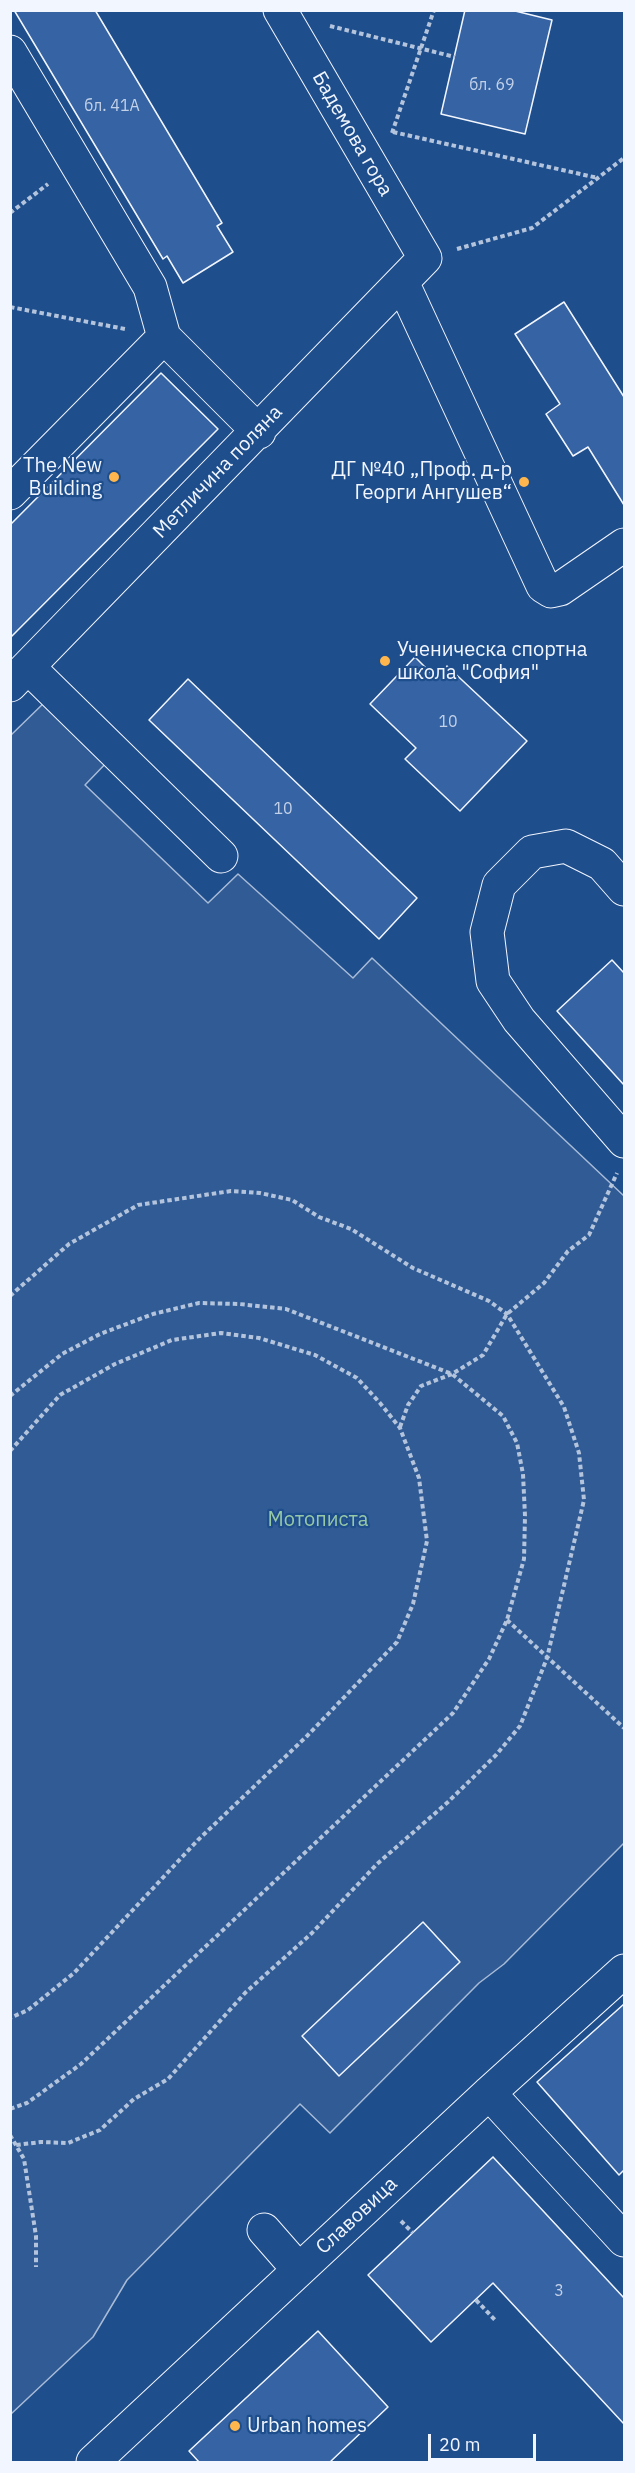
<!DOCTYPE html>
<meta charset="utf-8">
<style>
body{margin:0}
#map{position:relative;width:635px;height:2473px;overflow:hidden;background:#1f4e8c;font-family:"IBM Plex Sans",sans-serif}
canvas{display:block}
.frame{position:absolute;inset:0;border:12px solid #f2f6ff;pointer-events:none}
.scale{position:absolute;left:428px;top:2434px;width:108px;height:27px;box-sizing:border-box;border:3px solid #f2f6ff;border-top:0;padding-left:8px;font-size:18px;line-height:21px;white-space:nowrap;color:#f2f6ff;-webkit-text-stroke:4px #1f4e8c;paint-order:stroke}
</style>
<div id="map">
<canvas width="635" height="2473"></canvas>
<div class="frame"></div>
<div class="scale">20 m</div>
</div>
<script>
const c = document.querySelector('canvas').getContext('2d');
c.lineJoin = 'round';
function paint(path, color) { c.fillStyle = color; c.fill(path, 'evenodd'); }
const poly = rows => new Path2D(rows.map(r => 'M' + r).join(''));
function stroke(path, color, width, dash) { c.strokeStyle = color; c.lineWidth = width; c.lineCap = dash ? 'butt' : 'round'; c.setLineDash(dash || []); c.stroke(path); }
function label(font, color, halo, rows, align = 'center') {
  c.font = font + ' "IBM Plex Sans",sans-serif'; c.lineWidth = 4.5; c.setLineDash([]); c.textBaseline = 'middle'; c.strokeStyle = halo; c.fillStyle = color; for (const [text, x, y, turn = 0] of rows) {
    c.save(); c.translate(x, y); c.rotate((+turn || 0) * Math.PI / 180); c.textAlign = isNaN(turn) ? turn : align; if (halo) c.strokeText(text, 0, 0); c.fillText(text, 0, 0); c.restore();
  }
}
const green = poly([
 [48,699,110,759,85,785,208,903,238,874,353,978,372,958,624,1196,624,1843,504,1964,479,1983,330,2133,300,2104,127,2280,93,2337,11,2414,10,736,48,699]
]);
const building = poly([
 [14,10,95,10,222,223,217,226,233,252,183,283,167,256,163,259,14,10],
 [465,10,511,10,552,20,525,134,441,114,465,10],
 [564,302,624,397,624,505,588,447,573,456,546,414,560,404,515,334,564,302],
 [161,373,218,429,10,638,10,525,161,373],
 [415,657,436,678,447,666,527,741,460,811,405,759,416,748,370,704,415,657],
 [188,679,417,898,379,939,149,720,188,679],
 [612,960,624,973,624,1085,557,1011,612,960],
 [423,1922,460,1962,339,2076,302,2036,423,1922],
 [624,2004,624,2170,619,2175,537,2082,624,2004],
 [493,2157,624,2298,624,2424,493,2283,431,2342,368,2275,493,2157],
 [318,2331,388,2407,330,2462,199,2462,189,2451,318,2331]
]);
const path = poly([
 [330,26,455,57],
 [393,132,598,178],
 [392,133,434,10],
 [10,213,48,184],
 [457,249,532,228,624,158],
 [10,307,125,329],
 [10,1296,69,1244,138,1205,231,1191,260,1193,292,1200,319,1217,351,1229,413,1268,489,1301,507,1314,564,1407,579,1453,584,1500,547,1658,520,1726,496,1755,448,1802,377,1864,312,1933,245,1993,168,2079,134,2099,100,2130,68,2143,41,2142,16,2145],
 [10,1396,62,1354,100,1334,153,1314,199,1303,239,1304,286,1309,452,1374,503,1416,517,1443,523,1474,525,1516,524,1559,507,1620,489,1659,453,1713,81,2064,27,2103,10,2109],
 [400,1427,408,1405,421,1386,452,1374,483,1355,507,1314,544,1283,568,1251,589,1235,617,1173],
 [10,1451,60,1395,115,1364,172,1340,221,1333,259,1338,315,1355,357,1378,380,1403,400,1428,419,1478,427,1541,413,1604,397,1642,307,1736,198,1840,74,1973,28,2010,10,2018],
 [507,1620,624,1728],
 [10,2135,24,2159,36,2236,36,2267],
 [401,2221,413,2233],
 [476,2300,496,2321]
]);
const minor = poly([
 [10,52,150,287,164,337,259,432],
 [402,282,543,586,551,591,560,589,624,545],
 [10,493,164,337],
 [28,667,221,856],
 [10,685,425,258,280,10],
 [624,889,602,864,566,846,532,852,499,885,487,932,493,981,519,1020,624,1141],
 [489,2093,624,2240],
 [264,2230,299,2270],
 [93,2462,489,2093,624,1971]
]);
const markers = [
 [114,477,6,"#ffb74d"],
 [524,482,6,"#ffb74d"],
 [385,661,6,"#ffb74d"],
 [235,2426,6,"#ffb74d"]
];
const numberNames = [
 ["бл. 69",492,85],
 ["бл. 41А",112,106],
 ["10",448,722],
 ["10",283,809],
 ["3",559,2291]
];
const streetNames = [
 ["Бадемова гора",352,134,60],
 ["Метличина поляна",218,472,-46],
 ["Славовица",357,2216,-43]
];
const poiNames = [
 ["The New",102,466],
 ["Building",102,489],
 ["ДГ №40 „Проф. д-р",512,470],
 ["Георги Ангушев“",512,493],
 ["Ученическа спортна",397,650,"left"],
 ["школа \"София\"",397,673,"left"],
 ["Urban homes",247,2426,"left"]
];
const parkNames = [
 ["Мотописта",318,1520]
];
paint(green, '#305b95');
stroke(green, '#a8bbd7', 1.5);
paint(building, '#3563a3');
stroke(building, '#f2f6ff', 1.5);
stroke(minor, '#f2f6ff', 35);
stroke(path, '#b3c4dc', 4, [4.5, 3]);
stroke(minor, '#1f4e8c', 33);
for (const [x, y, r, color] of markers) { const dot = new Path2D(); dot.arc(x, y, r, 0, 2 * Math.PI); c.fillStyle = color; c.fill(dot); stroke(dot, '#1f4e8c', 2); }
label('16px', '#c3d1e8', null, numberNames);
label('20px', '#f2f6ff', '#1f4e8c', streetNames);
label('20px', '#f2f6ff', '#1f4e8c', poiNames, 'right');
label('20px', '#97c8a6', '#1f4e8c', parkNames);
</script>
